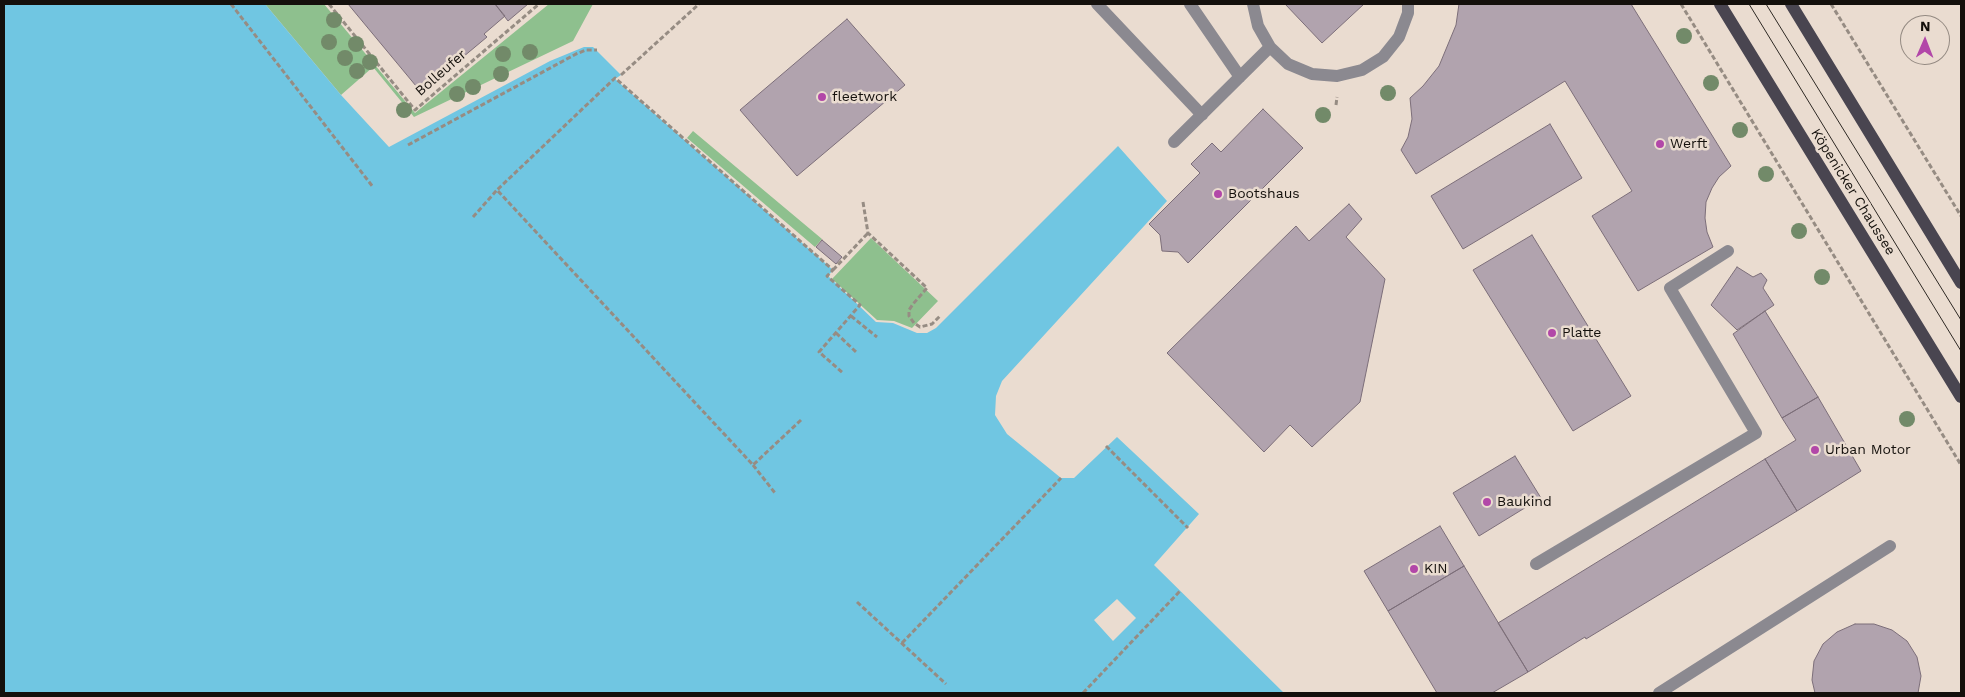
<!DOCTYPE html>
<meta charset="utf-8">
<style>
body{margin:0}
#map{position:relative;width:1965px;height:697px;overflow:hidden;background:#eadcd0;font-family:"Work Sans",sans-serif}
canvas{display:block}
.frame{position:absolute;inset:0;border:5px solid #14100c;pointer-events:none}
.north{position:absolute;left:1900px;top:15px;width:50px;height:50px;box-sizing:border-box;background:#eadcd0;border:1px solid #948a82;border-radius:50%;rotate:1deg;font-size:14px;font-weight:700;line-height:20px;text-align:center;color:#14100c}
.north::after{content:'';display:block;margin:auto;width:18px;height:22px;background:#b247a8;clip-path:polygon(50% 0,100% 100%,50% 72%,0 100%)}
</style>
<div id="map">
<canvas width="1965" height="697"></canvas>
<div class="frame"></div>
<div class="north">N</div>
</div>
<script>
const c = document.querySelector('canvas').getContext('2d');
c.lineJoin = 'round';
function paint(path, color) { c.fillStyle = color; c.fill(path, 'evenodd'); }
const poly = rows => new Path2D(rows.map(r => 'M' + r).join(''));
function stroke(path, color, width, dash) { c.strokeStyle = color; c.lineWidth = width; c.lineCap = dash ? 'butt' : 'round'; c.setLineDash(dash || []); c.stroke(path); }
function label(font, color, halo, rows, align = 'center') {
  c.font = font + ' "Work Sans",sans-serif'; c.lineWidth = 5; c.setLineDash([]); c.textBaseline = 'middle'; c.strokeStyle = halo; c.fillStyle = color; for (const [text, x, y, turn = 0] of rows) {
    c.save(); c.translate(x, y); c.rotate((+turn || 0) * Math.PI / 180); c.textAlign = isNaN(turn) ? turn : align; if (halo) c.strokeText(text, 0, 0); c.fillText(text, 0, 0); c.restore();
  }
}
const green = poly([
 [265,4,324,4,415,113,549,4,593,4,573,41,414,117,373,67,341,95],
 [693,131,822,239,815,247,687,138],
 [871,238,938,301,912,328,894,321,877,320,832,279]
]);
const water = poly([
 [4,4,265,4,341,95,389,147,550,61,584,47,593,47,621,75,615,79,833,270,828,276,876,322,893,323,917,333,927,333,936,328,1118,146,1167,201,1002,381,996,396,995,415,1007,434,1061,478,1074,478,1117,437,1199,514,1154,565,1284,693,4,693],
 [1117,599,1136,618,1113,641,1094,620]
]);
const building = poly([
 [348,4,495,4,505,16,484,34,487,37,421,92,348,4],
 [495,4,528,4,508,21,495,4],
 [1285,4,1364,4,1322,43,1285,4],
 [1459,4,1631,4,1731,166,1719,177,1712,188,1706,202,1705,218,1707,232,1713,247,1638,291,1592,216,1632,191,1565,81,1416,174,1401,150,1408,137,1412,119,1410,98,1423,86,1439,66,1456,25,1459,4],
 [847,19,905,85,797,176,740,110,847,19],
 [1263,109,1303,148,1188,263,1178,252,1162,251,1160,235,1149,224,1200,173,1191,164,1212,143,1221,152,1263,109],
 [1550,124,1582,178,1463,249,1431,196,1550,124],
 [1349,204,1362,219,1346,237,1385,279,1360,402,1312,447,1290,425,1264,452,1167,353,1296,226,1309,241,1349,204],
 [1532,235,1631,396,1573,431,1473,270,1532,235],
 [822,240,842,257,836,264,816,247,822,240],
 [1737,267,1753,277,1761,273,1767,280,1763,288,1774,305,1737,330,1711,305,1737,267],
 [1765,311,1818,397,1782,418,1733,334,1765,311],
 [1818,397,1861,471,1797,511,1765,459,1796,440,1782,418,1818,397],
 [1515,456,1541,498,1479,536,1453,493,1515,456],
 [1765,459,1797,511,1586,639,1585,637,1528,672,1498,623,1765,459],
 [1440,526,1464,566,1388,611,1364,571,1440,526],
 [1464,566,1528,672,1492,693,1437,693,1388,611,1464,566],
 [1855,624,1874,624,1892,630,1907,641,1917,657,1921,676,1918,693,1815,693,1812,680,1814,661,1823,644,1837,632,1855,624]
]);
const path = poly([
 [231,4,373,187],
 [329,4,415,110,539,4],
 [1681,4,1961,465],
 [1831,4,1961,216],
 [621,75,699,4],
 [1336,105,1337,97],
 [408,145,576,54,586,50,597,50],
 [863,202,868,233,927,288,913,304,909,310,909,316,914,323,920,327,932,324,941,315],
 [473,217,497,190],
 [833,270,868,233],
 [851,316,877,337],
 [836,333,856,352],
 [801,420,753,465,497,190,615,78,833,270,827,276,860,305,819,352,843,373],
 [1106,446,1188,528],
 [753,465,775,493],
 [857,602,946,684],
 [902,643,1061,478],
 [1083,693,1180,591]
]);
const minor = poly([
 [1097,4,1202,115],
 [1190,4,1240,77],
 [1253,4,1258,26,1270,47,1288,64,1312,74,1337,76,1362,70,1383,57,1399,37,1408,13,1408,4],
 [1174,142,1270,47],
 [1536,564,1756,433,1670,288,1728,251],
 [1659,693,1890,546]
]);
const major = poly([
 [1720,4,1961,397],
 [1791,4,1961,283]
]);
const tram = poly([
 [1749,4,1961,351],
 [1766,4,1961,320]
]);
const trees = [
 [334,20],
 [1684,36],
 [329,42],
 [356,44],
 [530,52],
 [503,54],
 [345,58],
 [370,62],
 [357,71],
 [501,74],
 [1711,83],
 [473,87],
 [1388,93],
 [457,94],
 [404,110],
 [1323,115],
 [1740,130],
 [1766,174],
 [1799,231],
 [1822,277],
 [1907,419]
];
const markers = [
 [822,97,5,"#b247a8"],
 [1660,144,5,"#b247a8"],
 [1218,194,5,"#b247a8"],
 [1552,333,5,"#b247a8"],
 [1815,450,5,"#b247a8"],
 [1487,502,5,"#b247a8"],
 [1414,569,5,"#b247a8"]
];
const streetNames = [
 ["Bolleufer",441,73,-41],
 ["Köpenicker Chaussee",1853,192,58]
];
const poiNames = [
 ["fleetwork",832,97],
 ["Werft",1670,144],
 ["Bootshaus",1228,194],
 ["Platte",1562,333],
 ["Urban Motor",1825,450],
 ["Baukind",1497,502],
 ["KIN",1424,569]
];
paint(green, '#8ec08e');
paint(water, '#70c6e2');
paint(building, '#b1a3ae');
stroke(building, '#7c6e79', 1);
stroke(path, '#968c83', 3, [5, 2.5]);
stroke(minor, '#8b8990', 12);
stroke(major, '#494550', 12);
stroke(tram, '#2d2823', 1);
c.fillStyle = '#728a69';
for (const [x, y] of trees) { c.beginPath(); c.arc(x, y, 8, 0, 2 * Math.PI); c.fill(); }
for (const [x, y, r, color] of markers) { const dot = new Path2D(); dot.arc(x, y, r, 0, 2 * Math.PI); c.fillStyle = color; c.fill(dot); stroke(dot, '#eadcd0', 2); }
label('14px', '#14100c', '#eadcd0', streetNames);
label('14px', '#14100c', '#eadcd0', poiNames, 'left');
</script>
